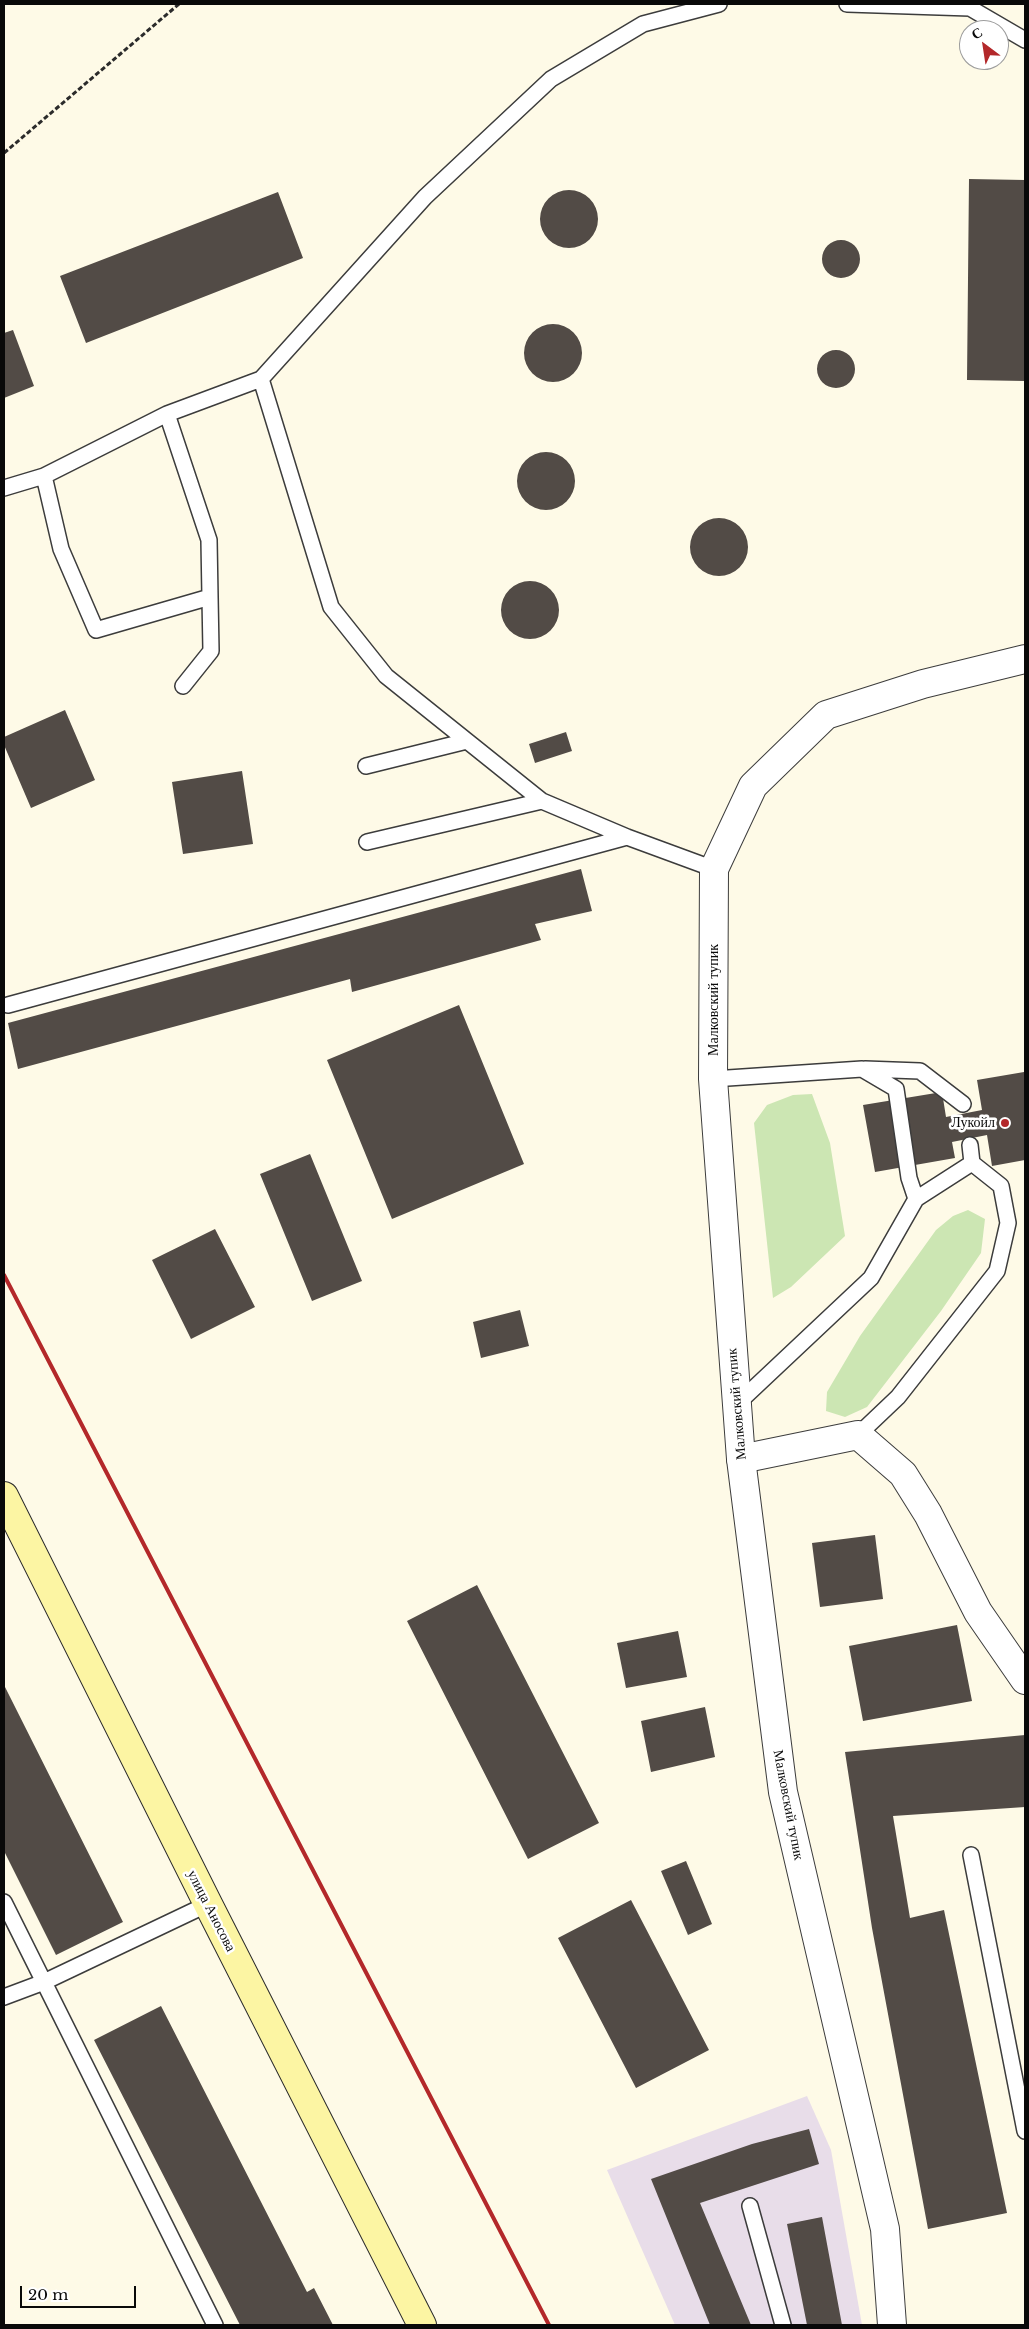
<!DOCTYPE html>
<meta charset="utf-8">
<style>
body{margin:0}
#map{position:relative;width:1029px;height:2329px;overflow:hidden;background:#fefae7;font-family:"Libre Baskerville",serif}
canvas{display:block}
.frame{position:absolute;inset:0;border:5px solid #090909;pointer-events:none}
.north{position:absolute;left:959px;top:20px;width:50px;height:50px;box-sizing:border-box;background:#fff;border:1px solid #9d9d9d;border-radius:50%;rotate:329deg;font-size:14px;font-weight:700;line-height:20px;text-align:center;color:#090909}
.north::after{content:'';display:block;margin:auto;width:18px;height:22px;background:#b3282a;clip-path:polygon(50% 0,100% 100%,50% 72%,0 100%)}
.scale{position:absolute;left:20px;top:2286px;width:116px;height:22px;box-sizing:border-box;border:2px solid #090909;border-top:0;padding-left:6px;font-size:15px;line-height:18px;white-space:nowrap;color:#090909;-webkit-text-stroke:4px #fff;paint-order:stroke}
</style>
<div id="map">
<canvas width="1029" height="2329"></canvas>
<div class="frame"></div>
<div class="north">С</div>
<div class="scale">20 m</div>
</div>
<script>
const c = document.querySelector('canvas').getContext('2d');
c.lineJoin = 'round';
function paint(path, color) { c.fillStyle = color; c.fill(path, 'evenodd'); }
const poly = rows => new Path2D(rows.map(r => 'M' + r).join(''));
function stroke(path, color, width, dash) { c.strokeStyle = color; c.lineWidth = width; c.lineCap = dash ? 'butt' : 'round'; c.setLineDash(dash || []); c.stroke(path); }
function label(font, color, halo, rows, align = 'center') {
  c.font = font + ' "Libre Baskerville",serif'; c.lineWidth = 5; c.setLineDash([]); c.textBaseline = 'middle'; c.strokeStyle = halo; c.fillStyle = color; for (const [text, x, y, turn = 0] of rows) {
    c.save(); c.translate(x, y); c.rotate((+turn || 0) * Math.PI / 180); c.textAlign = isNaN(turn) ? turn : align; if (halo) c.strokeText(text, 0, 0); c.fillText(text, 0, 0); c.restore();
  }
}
const industrial = poly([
 [807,2096,831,2150,862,2325,675,2325,607,2170]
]);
const green = poly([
 [812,1094,830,1143,845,1236,791,1287,773,1298,754,1123,767,1105,793,1095],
 [968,1210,985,1219,981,1253,941,1311,867,1407,845,1417,826,1411,827,1392,860,1336,936,1230,953,1216]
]);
const building = poly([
 [969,179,1025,180,1025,381,967,380],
 '540 219a29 29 0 1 1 58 0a29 29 0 1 1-58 0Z',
 [278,192,303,258,86,343,60,276],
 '822 259a19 19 0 1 1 38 0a19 19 0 1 1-38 0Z',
 '524 353a29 29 0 1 1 58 0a29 29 0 1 1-58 0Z',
 [13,330,34,386,4,398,4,333],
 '817 369a19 19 0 1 1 38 0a19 19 0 1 1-38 0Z',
 '517 481a29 29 0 1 1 58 0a29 29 0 1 1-58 0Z',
 '690 547a29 29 0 1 1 58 0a29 29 0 1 1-58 0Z',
 '501 610a29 29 0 1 1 58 0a29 29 0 1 1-58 0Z',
 [65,710,95,780,31,808,4,745,4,737],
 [566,732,572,751,535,763,529,744],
 [242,771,253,844,183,854,172,782],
 [581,869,592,911,535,924,541,940,352,992,350,979,18,1069,8,1023],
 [459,1005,524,1164,392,1219,327,1060],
 [1024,1072,1025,1160,992,1166,987,1135,952,1142,955,1158,875,1172,863,1105,942,1092,946,1117,982,1110,977,1080],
 [310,1154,362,1281,312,1301,260,1174],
 [215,1229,255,1307,191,1339,152,1260],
 [520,1310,529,1346,481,1358,473,1322],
 [875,1535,883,1599,820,1607,812,1543],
 [477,1585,599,1823,528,1859,407,1621],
 [957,1625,972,1701,863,1721,849,1646],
 [678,1631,687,1677,626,1688,617,1643],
 [4,1685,123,1922,56,1955,4,1851],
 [705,1707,715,1757,651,1772,641,1721],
 [1025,1735,1025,1807,893,1816,910,1918,944,1910,1007,2213,928,2229,872,1928,845,1752],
 [686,1861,712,1924,688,1935,661,1871],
 [631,1900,709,2050,636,2088,558,1938],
 [161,2006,307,2292,314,2288,333,2325,240,2325,94,2040],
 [809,2129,819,2164,700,2203,751,2325,710,2325,651,2179,752,2144],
 [822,2217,842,2325,807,2325,787,2224]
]);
const path = poly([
 [4,153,179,4]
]);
const service = poly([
 [847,4,970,8,1025,40],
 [261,379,331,607,386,676,542,801,627,837,714,869],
 [44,476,61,549,96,630,210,597,209,540,167,414],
 [4,488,44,476,167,414,261,379,425,197,551,79,643,24,719,4],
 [183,686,211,651,210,597],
 [366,766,467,741],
 [367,842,542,801],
 [8,1005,627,837],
 [865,1069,920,1071,963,1104],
 [713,1079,862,1069,896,1089,909,1178,916,1199,871,1278,736,1405],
 [916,1199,972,1163,970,1145],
 [858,1435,898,1397,997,1271,1008,1223,1001,1186,972,1163],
 [971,1855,1025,2131],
 [4,1902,215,2325],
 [4,1997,44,1982,208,1904],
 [750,2206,783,2325]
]);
const minor = poly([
 [741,1459,858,1435,903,1474,928,1514,978,1612,1025,1680]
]);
const tertiary = poly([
 [892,2325,885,2229,783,1792,741,1459,713,1079,714,869,753,786,826,715,923,684,1025,659]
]);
const secondary = poly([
 [4,1496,208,1904,422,2325]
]);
const rail = poly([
 [4,1275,549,2325]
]);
const markers = [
 [1005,1123,5,"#b3282a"]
];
const streetNames = [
 ["Малковский тупик",714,1000,-90],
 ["Малковский тупик",737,1404,-95],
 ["Малковский тупик",788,1805,79],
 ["улица Аносова",211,1911,63]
];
const poiNames = [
 ["Лукойл",995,1123]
];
paint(industrial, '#e8dde9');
paint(green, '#cce6b3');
paint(building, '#524b46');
stroke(service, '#3c3c3c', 18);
stroke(minor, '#3c3c3c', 30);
stroke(tertiary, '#3c3c3c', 30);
stroke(secondary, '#2b2b2b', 30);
stroke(path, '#2b2b2b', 3, [5, 2.5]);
stroke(service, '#fff', 15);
stroke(minor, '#fff', 28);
stroke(tertiary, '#fff', 28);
stroke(secondary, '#fcf5a3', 28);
stroke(rail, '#b3282a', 4);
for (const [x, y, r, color] of markers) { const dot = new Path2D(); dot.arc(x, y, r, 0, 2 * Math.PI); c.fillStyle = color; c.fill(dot); stroke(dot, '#fff', 2); }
label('14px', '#090909', '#fff', streetNames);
label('14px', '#090909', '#fff', poiNames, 'right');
</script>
